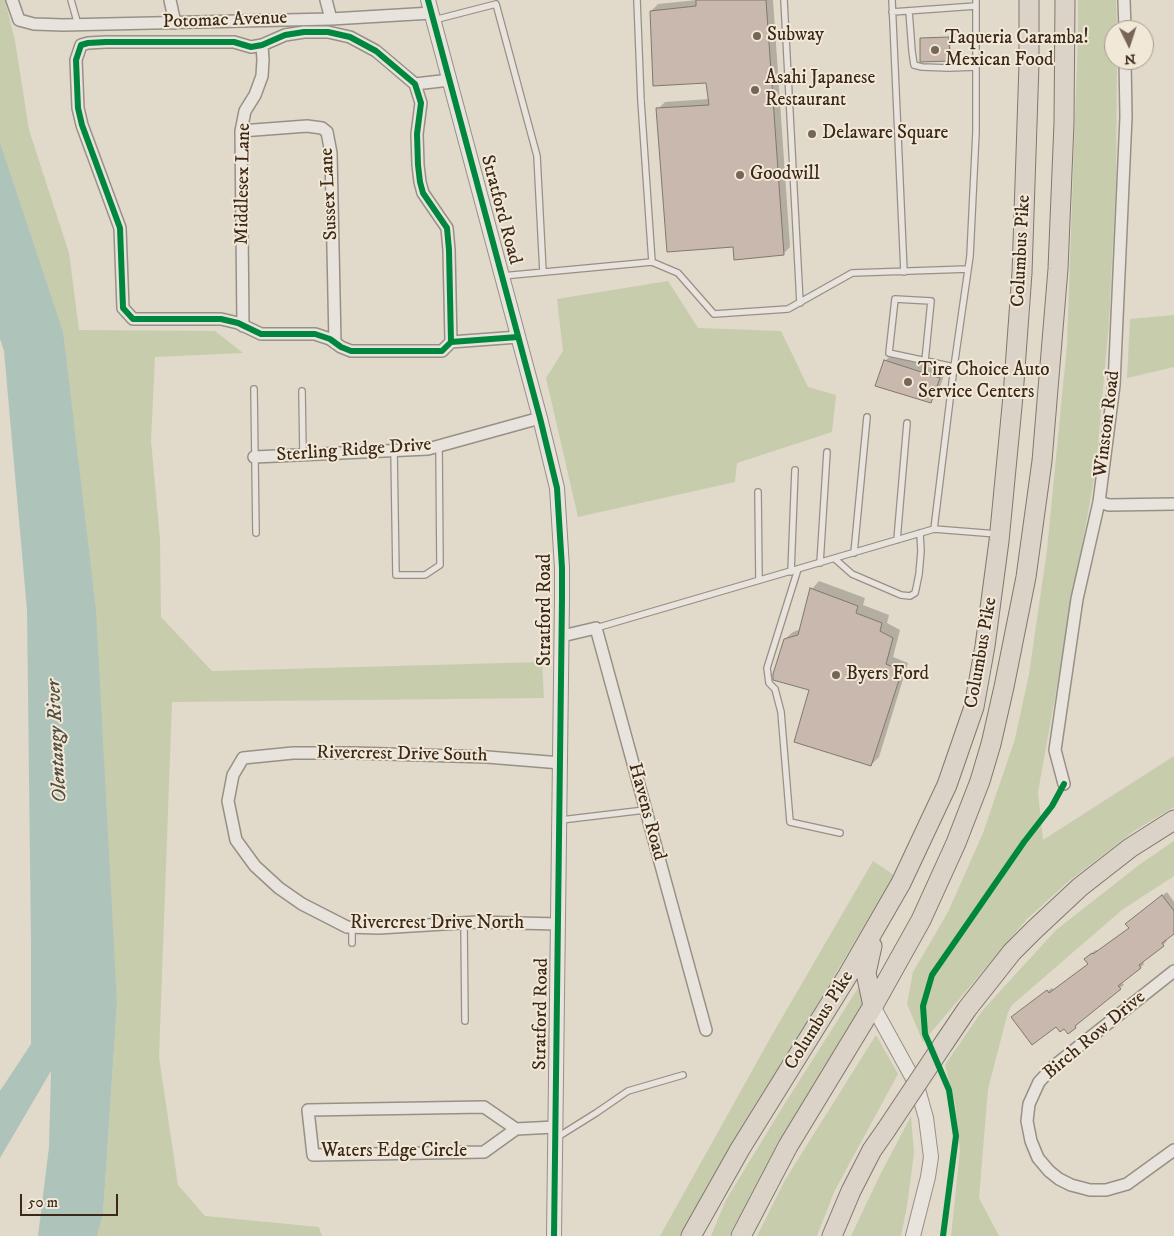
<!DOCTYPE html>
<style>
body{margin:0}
#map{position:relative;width:1174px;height:1236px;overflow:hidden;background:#e1d9ca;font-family:"IM FELL DW Pica",serif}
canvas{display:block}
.north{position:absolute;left:1104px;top:20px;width:50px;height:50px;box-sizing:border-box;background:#f1e8d7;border:1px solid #a89b8b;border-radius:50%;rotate:176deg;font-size:14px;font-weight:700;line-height:20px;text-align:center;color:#3b2818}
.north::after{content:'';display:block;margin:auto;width:18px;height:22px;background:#756656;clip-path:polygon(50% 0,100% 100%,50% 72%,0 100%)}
.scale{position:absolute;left:20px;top:1194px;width:98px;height:22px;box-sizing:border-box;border:2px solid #3b2818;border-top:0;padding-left:6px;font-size:15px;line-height:18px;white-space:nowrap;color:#3b2818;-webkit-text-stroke:4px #f1e8d7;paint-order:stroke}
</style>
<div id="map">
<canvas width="1174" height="1236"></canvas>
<div class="north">N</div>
<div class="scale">50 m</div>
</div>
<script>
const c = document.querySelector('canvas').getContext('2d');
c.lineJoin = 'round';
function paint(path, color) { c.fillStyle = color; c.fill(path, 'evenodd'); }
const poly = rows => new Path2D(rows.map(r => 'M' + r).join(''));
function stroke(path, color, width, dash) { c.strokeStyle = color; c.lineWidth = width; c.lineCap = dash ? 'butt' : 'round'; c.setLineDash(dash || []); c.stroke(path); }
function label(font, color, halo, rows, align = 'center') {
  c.font = font + ' "IM FELL DW Pica",serif'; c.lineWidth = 4; c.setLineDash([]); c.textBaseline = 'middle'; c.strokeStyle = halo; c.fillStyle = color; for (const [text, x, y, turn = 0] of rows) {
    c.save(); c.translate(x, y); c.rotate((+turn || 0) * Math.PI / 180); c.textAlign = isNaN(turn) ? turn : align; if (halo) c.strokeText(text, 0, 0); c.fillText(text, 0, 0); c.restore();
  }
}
const green = poly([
 [0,0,5,0,15,41,29,130,69,253,79,330,215,331,243,353,155,357,151,441,160,539,161,617,212,671,542,662,544,698,172,702,159,1057,178,1185,205,1216,319,1227,322,1236,97,1236,103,1215,117,1003,63,331,0,142],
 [1078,0,1116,0,1117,30,1114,30,1114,60,1117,60,1116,180,1109,322,1096,468,1038,792,1043,840,1174,756,1174,807,1134,831,1069,881,1027,919,923,1042,907,1004,913,972,948,912,983,833,1015,739,1029,674,1047,550,1067,345,1078,35],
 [668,281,698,328,781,331,808,387,836,395,832,432,737,463,735,482,578,517,546,378,563,351,557,299],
 [1174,315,1174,367,1127,378,1130,319],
 [1174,841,1174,876,1122,910,1012,1005,1008,1012,988,1089,979,1198,999,1236,951,1236,960,1150,955,1103,945,1065,982,1011,1056,930,1139,865],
 [873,861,894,875,688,1223,682,1236,660,1236,772,1035],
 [860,985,864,1006,770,1161,729,1236,711,1236,726,1200,782,1108],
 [876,1035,898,1074,834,1192,817,1236,757,1236,785,1180],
 [911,1116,914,1153,907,1206,901,1236,851,1236,880,1175]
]);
const water = poly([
 [0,142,63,331,96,610,117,1003,103,1215,97,1236,38,1236,49,1147,51,1071,0,1158,0,1091,31,1044,31,945,27,610,4,351,0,339]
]);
const shadow = poly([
 [697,0,773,0,790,247,783,254,734,246,658,109,665,102,709,99,707,82,651,11,658,4],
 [950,37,951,58,949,59,921,39,923,38],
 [891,355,945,372,937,396,931,401,885,361],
 [819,581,865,598,863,605,889,615,887,623,900,630,893,657,908,663,879,757,871,765,810,689,785,639,793,632,801,629,812,589],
 [1167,892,1174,902,1174,932,1165,939,1167,941,1163,945,1143,961,1144,964,1141,967,1121,982,1124,985,1120,988,1078,1022,1079,1023,1075,1027,1065,1027,1016,1014,1052,988,1054,990,1089,964,1089,955,1096,950,1098,951,1130,928,1131,920]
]);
const building = poly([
 [696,0,766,0,784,255,734,260,733,247,667,252,656,108,709,105,706,83,653,86,650,11,696,6,696,0],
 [949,37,950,61,920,62,920,38,949,37],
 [884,360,940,378,931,403,875,386,884,360],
 [810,588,858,606,856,613,882,623,880,631,893,638,886,664,902,671,871,766,794,742,809,690,773,680,773,674,784,639,798,635,810,588],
 [1162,895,1174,911,1174,934,1162,943,1164,946,1139,965,1141,968,1118,986,1121,989,1075,1026,1076,1028,1068,1034,1064,1029,1060,1032,1056,1027,1032,1045,1011,1017,1047,990,1049,993,1088,964,1084,959,1092,953,1093,954,1129,928,1125,924,1162,895]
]);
const service = poly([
 [71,0,78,25],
 [637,0,641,101,652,262],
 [784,0,800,303],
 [892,0,904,272],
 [976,0,976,132,970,256,954,367,934,529,997,534],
 [909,11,912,51,914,65,922,67,949,68,976,67],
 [892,12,976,6],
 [434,20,496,4,537,156,543,272],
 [502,276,652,262,678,273,714,314,788,309,852,273,968,269],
 [925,361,931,301,895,299,889,353,954,367],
 [254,389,256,533],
 [302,391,303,455],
 [394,451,396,575,425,575,440,565,439,446],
 [758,492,759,580],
 [897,540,907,423],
 [854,553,867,417],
 [835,559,852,574,901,595,910,596,915,593,916,589,919,574,921,551,920,533],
 [820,563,827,452],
 [798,569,767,668,769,683,775,689,781,712,790,822,840,833],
 [791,572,795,470],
 [596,628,934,529],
 [561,820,645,810],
 [464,923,465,1021],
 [352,943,352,927],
 [556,1138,596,1113,628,1091,683,1075]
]);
const minor = poly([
 [12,0,19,20,34,24,63,25,331,19,432,13],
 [170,0,175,23],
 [326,0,331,19],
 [1124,0,1125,30],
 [415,84,450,80],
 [241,131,307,126,322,128,327,132,331,153,335,343],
 [243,326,241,131,245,111,255,95,262,76,263,60,262,45],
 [451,342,449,250,447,228,423,193,420,182,418,165,417,134,421,103,415,84,376,51,350,37,328,32,304,32,285,35,262,45,251,47,234,42,106,42,88,43,81,45,76,60,78,108,82,125,120,228,123,308,133,319,221,319,238,323,261,334,315,334,330,339,341,347,351,351,442,351,451,342,518,337],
 [254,457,428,449,540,418],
 [1099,502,1109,505,1174,504],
 [562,636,596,628,706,1030],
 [1064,784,1055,750,1077,599,1099,502,1114,385,1126,117,1125,60],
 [558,924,477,922,379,928,347,927,302,904,279,888,255,866,236,840,228,801,233,775,243,758,293,753,353,753,487,757,561,763],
 [1174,971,1054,1066,1039,1082,1029,1104,1027,1121,1031,1141,1038,1158,1049,1171,1059,1179,1071,1185,1090,1190,1106,1190,1127,1184,1174,1150],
 [516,1129,484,1152,313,1155,308,1110,484,1107,516,1129,555,1127]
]);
const tertiary = poly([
 [428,0,540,418,557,488,562,568,562,599,554,1236],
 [873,1006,917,1086,926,1118,931,1157,928,1177,913,1236]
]);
const trunk = poly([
 [872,946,866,973,873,1006],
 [944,1043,967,1009,1012,952,1034,930,1080,887,1130,848,1174,820],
 [691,1236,740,1149,848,975,901,883,947,785,974,707,985,646,999,541,1013,396,1022,273,1029,64,1029,0],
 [741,1236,788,1146,873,1006,921,920,956,843,980,781,991,744,1004,687,1026,577,1042,461,1058,269,1064,123,1065,0],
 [832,1236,851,1191,872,1150,886,1130]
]);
const trunkBridge = poly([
 [886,1130,944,1043]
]);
const cycleway = poly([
 [428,0,540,418,557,488,562,568,562,599,554,1236],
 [451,342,449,250,447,228,423,193,420,182,418,165,417,134,421,103,415,84,376,51,350,37,328,32,304,32,285,35,262,45,251,47,234,42,106,42,88,43,81,45,76,60,78,108,82,125,120,228,123,308,133,319,221,319,238,323,261,334,315,334,330,339,341,347,351,351,442,351,451,342,518,337],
 [943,1236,956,1136,949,1090,925,1034,923,1006,932,975,1024,842,1052,806,1064,784]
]);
const markers = [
 [757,36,5,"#756656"],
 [935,50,5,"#756656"],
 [755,90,5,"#756656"],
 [812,134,5,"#756656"],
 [740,175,5,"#756656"],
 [908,382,5,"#756656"],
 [836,675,5,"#756656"]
];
const streetNames = [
 ["Potomac Avenue",225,21,-2],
 ["Middlesex Lane",244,184,-89],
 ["Sussex Lane",330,194,-93],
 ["Stratford Road",500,210,75],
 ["Columbus Pike",1022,251,-87],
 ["Winston Road",1108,424,-83],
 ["Sterling Ridge Drive",354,451,-4],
 ["Stratford Road",546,610,-90],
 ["Columbus Pike",982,653,-80],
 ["Rivercrest Drive South",402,755,1],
 ["Havens Road",646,812,75],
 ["Rivercrest Drive North",437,924],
 ["Stratford Road",542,1014,-89],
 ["Columbus Pike",820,1021,-58],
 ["Birch Row Drive",1095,1036,-40],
 ["Waters Edge Circle",394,1152]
];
const poiNames = [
 ["Subway",767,36],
 ["Taqueria Caramba!",945,39],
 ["Mexican Food",945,61],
 ["Asahi Japanese",765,79],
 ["Restaurant",765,101],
 ["Delaware Square",822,134],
 ["Goodwill",750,175],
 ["Tire Choice Auto",918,371],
 ["Service Centers",918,393],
 ["Byers Ford",846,675]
];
const waterNames = [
 ["Olentangy River",58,741,-93]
];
paint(green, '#c7ccad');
paint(water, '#aec4bb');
paint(shadow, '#0003');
paint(building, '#c8b8ae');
stroke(building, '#80786e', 1);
stroke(service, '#979086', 8);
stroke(minor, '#979086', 14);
stroke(tertiary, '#979086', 16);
stroke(trunk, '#80786e', 21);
stroke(service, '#e8e3dc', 5.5);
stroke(minor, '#e8e3dc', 11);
stroke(tertiary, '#e8e3dc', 14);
stroke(trunk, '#dbd3c7', 19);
stroke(trunkBridge, '#80786e', 21, []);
stroke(trunkBridge, '#dbd3c7', 19);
stroke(cycleway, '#00873e', 6);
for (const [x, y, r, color] of markers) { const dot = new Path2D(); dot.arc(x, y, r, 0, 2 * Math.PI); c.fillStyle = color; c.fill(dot); stroke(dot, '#f1e8d7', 2); }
label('19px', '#3b2818', '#f1e8d7', streetNames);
label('19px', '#3b2818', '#f1e8d7', poiNames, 'left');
label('italic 20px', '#524d3f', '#f1e8d7', waterNames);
</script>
